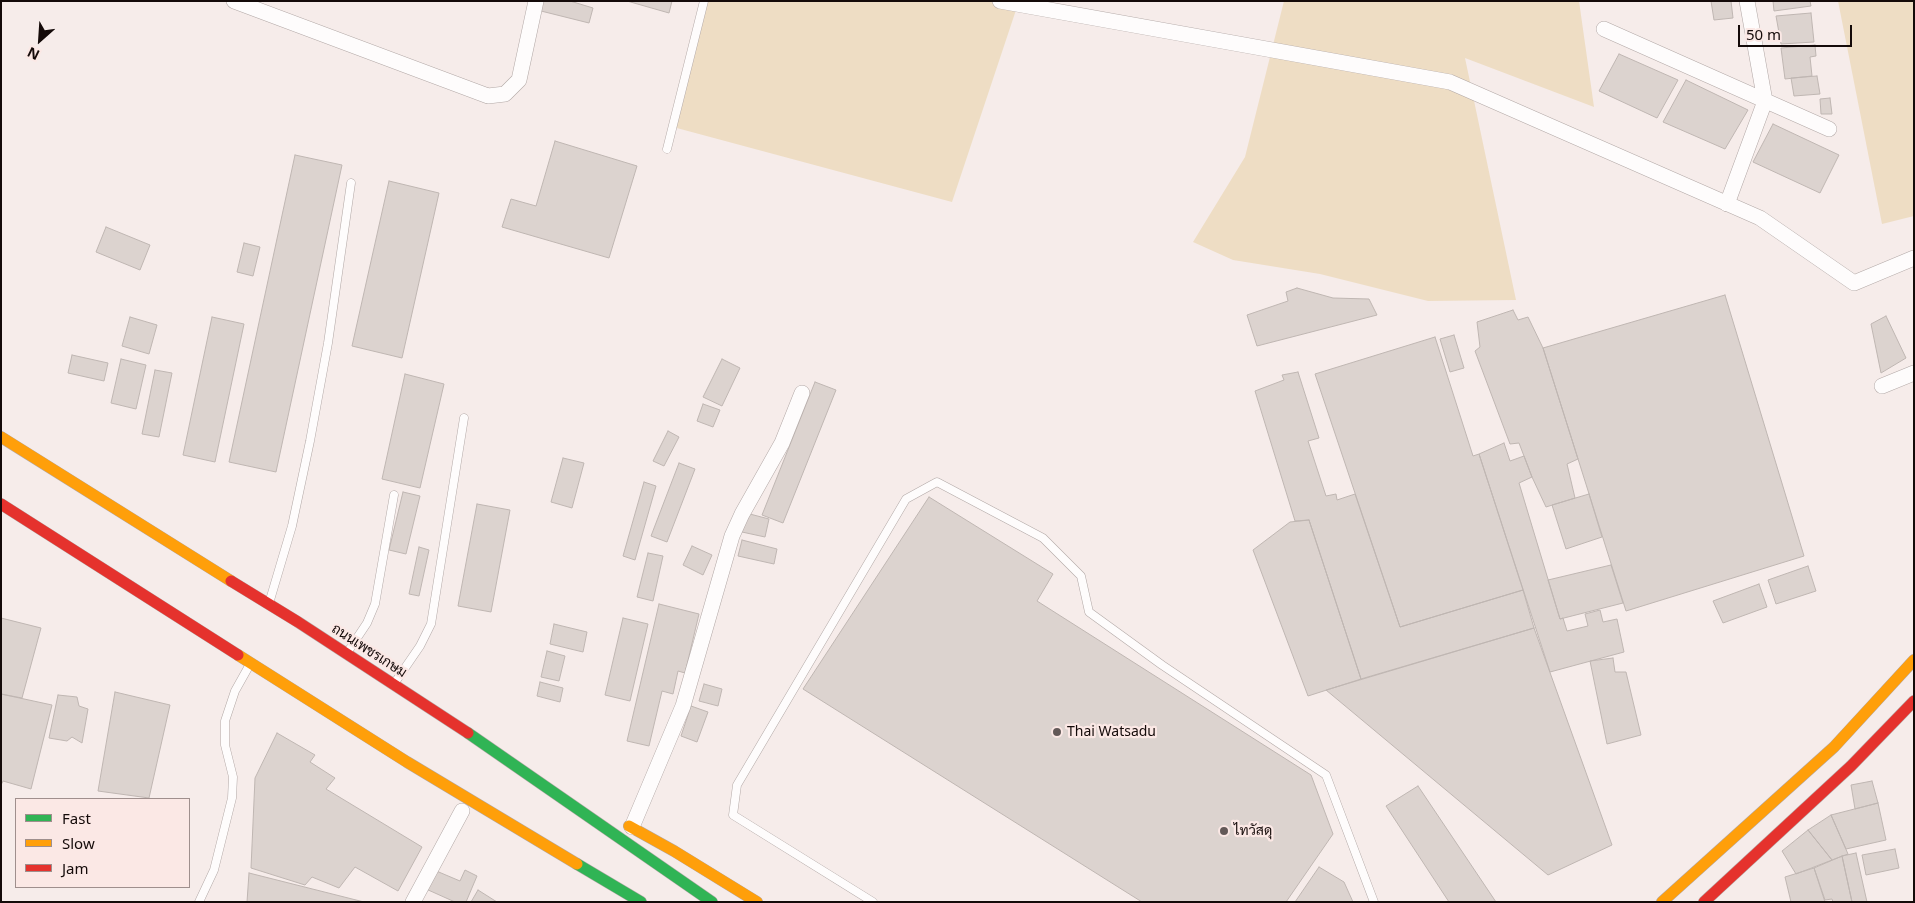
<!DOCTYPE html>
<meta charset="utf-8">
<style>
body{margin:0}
#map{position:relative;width:1915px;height:903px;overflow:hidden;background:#f6ecea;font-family:"Noto Sans",sans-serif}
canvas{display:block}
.frame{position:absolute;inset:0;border:2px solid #140a09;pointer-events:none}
.legend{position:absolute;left:15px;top:798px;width:175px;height:90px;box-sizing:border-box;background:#fbe8e5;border:1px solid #9f8f8d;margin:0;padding:6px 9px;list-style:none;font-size:15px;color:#140a09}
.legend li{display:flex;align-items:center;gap:10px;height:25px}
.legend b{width:25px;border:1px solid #9f8f8d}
.north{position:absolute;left:15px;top:15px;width:50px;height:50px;-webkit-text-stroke:4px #fbe8e5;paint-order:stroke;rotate:206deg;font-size:14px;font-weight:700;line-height:20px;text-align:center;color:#140a09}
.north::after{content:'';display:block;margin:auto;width:18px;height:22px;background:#140a09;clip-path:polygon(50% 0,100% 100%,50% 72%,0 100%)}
.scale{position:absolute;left:1738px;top:25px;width:114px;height:22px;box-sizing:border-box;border:2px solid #140a09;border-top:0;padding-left:6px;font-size:15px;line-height:18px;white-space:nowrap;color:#140a09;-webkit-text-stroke:4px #fbe8e5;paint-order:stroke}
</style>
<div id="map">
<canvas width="1915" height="903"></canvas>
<div class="frame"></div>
<ul class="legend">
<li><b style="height:6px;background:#30b455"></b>Fast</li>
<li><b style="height:6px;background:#ff9f0a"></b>Slow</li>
<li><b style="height:6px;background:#e5322d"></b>Jam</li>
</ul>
<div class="north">N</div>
<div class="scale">50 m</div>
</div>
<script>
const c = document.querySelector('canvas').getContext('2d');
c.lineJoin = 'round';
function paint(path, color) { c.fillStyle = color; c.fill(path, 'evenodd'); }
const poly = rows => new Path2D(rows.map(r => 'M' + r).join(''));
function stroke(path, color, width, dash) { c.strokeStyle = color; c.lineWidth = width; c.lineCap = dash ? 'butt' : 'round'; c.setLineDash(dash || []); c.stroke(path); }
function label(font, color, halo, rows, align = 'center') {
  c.font = font + ' "Noto Sans",Sarabun,sans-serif'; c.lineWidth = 4.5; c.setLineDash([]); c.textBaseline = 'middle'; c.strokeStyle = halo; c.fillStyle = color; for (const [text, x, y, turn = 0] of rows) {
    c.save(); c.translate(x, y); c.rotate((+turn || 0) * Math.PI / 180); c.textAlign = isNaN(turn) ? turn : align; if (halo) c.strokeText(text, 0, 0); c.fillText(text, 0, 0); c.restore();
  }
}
const green = poly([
 [704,1,1006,1,1018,4,952,202,673,127],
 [1284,1,1579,1,1594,107,1465,58,1516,300,1428,301,1320,274,1233,260,1193,242,1245,157],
 [1838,1,1914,1,1914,216,1882,224]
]);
const building = poly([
 [543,1,570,1,593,8,589,23,541,11,543,1],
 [627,1,672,1,669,13,627,1],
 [1711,1,1731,1,1733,18,1714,20,1711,1],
 [1773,1,1810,1,1811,6,1774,11,1773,1],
 [1811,13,1814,42,1781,44,1776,16,1811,13],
 [1815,45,1816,56,1810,57,1812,76,1785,79,1781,48,1815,45],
 [1619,54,1678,80,1657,118,1599,91,1619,54],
 [1817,76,1820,94,1794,96,1791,78,1817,76],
 [1686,80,1748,110,1725,149,1663,122,1686,80],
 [1830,98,1832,114,1821,114,1820,99,1830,98],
 [1773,124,1839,155,1820,193,1753,162,1773,124],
 [555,141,637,166,609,258,502,227,511,199,536,206,555,141],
 [295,155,342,165,276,472,229,462,295,155],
 [389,181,439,193,402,358,352,346,389,181],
 [106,227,150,245,140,270,96,252,106,227],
 [244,243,260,247,253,276,237,272,244,243],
 [1297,288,1333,298,1369,299,1377,315,1257,346,1247,315,1288,301,1286,292,1297,288],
 [1725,295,1804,556,1626,611,1543,348,1725,295],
 [1513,310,1518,320,1528,317,1543,348,1578,459,1567,464,1575,498,1546,507,1532,477,1519,443,1510,444,1475,351,1480,347,1477,322,1513,310],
 [1886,316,1906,358,1881,373,1871,324,1886,316],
 [130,317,157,325,149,354,122,346,130,317],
 [212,317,244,324,215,462,183,455,212,317],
 [1454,335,1464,368,1450,372,1440,339,1454,335],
 [1435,337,1473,456,1479,454,1523,590,1400,627,1315,374,1435,337],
 [72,355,108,363,104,381,68,373,72,355],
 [121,359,146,365,136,409,111,403,121,359],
 [722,359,740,368,722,406,703,397,722,359],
 [155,370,172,373,159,437,142,434,155,370],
 [1298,372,1319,438,1308,441,1326,496,1336,494,1337,500,1355,494,1400,627,1523,590,1534,628,1361,679,1309,520,1295,521,1255,391,1284,380,1282,375,1298,372],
 [405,374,444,384,420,488,382,479,405,374],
 [815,382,836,390,783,523,762,515,815,382],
 [703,404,720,410,713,427,697,421,703,404],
 [668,431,679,437,664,466,653,461,668,431],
 [1504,443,1510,461,1524,456,1532,477,1519,483,1560,619,1563,618,1567,631,1588,626,1585,614,1600,610,1603,622,1617,619,1624,652,1550,672,1479,454,1504,443],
 [563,458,584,463,572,508,551,502,563,458],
 [679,463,695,469,667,542,651,536,679,463],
 [644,482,656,486,635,560,623,556,644,482],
 [403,492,420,496,406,554,389,550,403,492],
 [1589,494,1602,537,1566,549,1552,505,1589,494],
 [929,497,1053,574,1037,601,1311,775,1333,834,1286,902,1142,902,803,689,929,497],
 [477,504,510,510,491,612,458,606,477,504],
 [746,513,769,519,765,537,742,532,746,513],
 [1309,520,1361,679,1308,696,1253,550,1290,522,1309,520],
 [742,540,777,549,774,564,738,556,742,540],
 [692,546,712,555,703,575,683,565,692,546],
 [419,547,429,550,419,596,409,594,419,547],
 [648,553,663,556,653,601,637,597,648,553],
 [1611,565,1623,603,1560,619,1548,580,1611,565],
 [1808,566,1816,591,1776,604,1768,580,1808,566],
 [1759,584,1767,607,1723,623,1713,601,1759,584],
 [659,604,699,614,685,673,678,671,673,694,662,691,649,746,627,741,659,604],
 [1,618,41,628,22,698,1,694,1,618],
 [623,618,648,624,630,701,605,695,623,618],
 [554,624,587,632,583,652,550,644,554,624],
 [1534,628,1612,845,1548,875,1326,690,1534,628],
 [547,651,565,656,559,681,541,677,547,651],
 [1613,658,1615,672,1626,672,1641,735,1607,744,1590,661,1613,658],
 [540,682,563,688,560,702,537,696,540,682],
 [704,684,722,689,718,706,699,701,704,684],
 [115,692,170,705,149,798,98,791,115,692],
 [1,694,52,705,31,789,3,781,1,785,1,694],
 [58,695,77,697,79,706,88,709,82,743,72,737,67,741,49,738,58,695],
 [691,706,708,712,697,742,681,736,691,706],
 [277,733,315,755,310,762,335,778,326,789,422,847,398,891,355,867,339,888,312,877,305,885,251,868,255,778,277,733],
 [1872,781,1878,803,1855,809,1851,785,1872,781],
 [1418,786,1496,902,1449,902,1386,806,1418,786],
 [1878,803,1886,840,1846,849,1831,815,1878,803],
 [1831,815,1848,854,1832,860,1808,830,1831,815],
 [1808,830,1832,860,1796,874,1782,851,1808,830],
 [1895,849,1899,868,1866,875,1862,855,1895,849],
 [1856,853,1867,902,1852,902,1842,856,1856,853],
 [1842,856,1852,902,1833,902,1832,899,1825,900,1814,868,1842,856],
 [1319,867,1344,882,1353,902,1295,902,1319,867],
 [1814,868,1825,902,1791,902,1785,877,1814,868],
 [434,870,460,881,465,870,477,876,466,902,455,902,426,889,434,870],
 [249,873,364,902,247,902,249,873],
 [478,890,497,902,471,902,478,890]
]);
const lane = poly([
 [667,149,704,1],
 [270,600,292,526,310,441,328,343,351,183],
 [349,650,367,623,375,604,394,495],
 [396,681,420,646,431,624,464,418],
 [199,902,214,870,232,798,233,777,225,745,225,721,235,691,249,666],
 [873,902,733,815,737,785,906,499,937,482,1043,538,1081,576,1089,612,1162,665,1326,775,1374,902]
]);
const street = poly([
 [234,1,488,96,505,94,519,80,536,1],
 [1000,1,1450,82,1760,218,1854,283,1914,258],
 [1604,29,1829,129],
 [1727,204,1765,101,1747,1],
 [1882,386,1914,373],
 [632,827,683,706,732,536,742,514,782,443,802,393],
 [413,902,462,811]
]);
const fast = poly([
 [468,733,712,902],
 [577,864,641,902]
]);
const slow = poly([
 [1,437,231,581],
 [238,655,407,762,577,864],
 [629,826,674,851,757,902],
 [1662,902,1834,747,1914,660]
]);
const jam = poly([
 [1,504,238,655],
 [231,581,298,622,468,733],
 [1704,902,1851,766,1914,701]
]);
const markers = [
 [1057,732,5,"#635958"],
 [1224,831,5,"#635958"]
];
const streetNames = [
 ["ถนนเพชรเกษม",369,651,33]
];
const poiNames = [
 ["Thai Watsadu",1067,732],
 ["ไทวัสดุ",1234,831]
];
paint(green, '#eeddc4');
paint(building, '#dcd3cf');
stroke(building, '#bfb6b2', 1);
stroke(lane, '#b2a8a6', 9);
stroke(street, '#b2a8a6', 16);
stroke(fast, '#b2a8a6', 12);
stroke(slow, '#b2a8a6', 12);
stroke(jam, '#b2a8a6', 12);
stroke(lane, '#fefcfc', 8);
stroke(street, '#fefcfc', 15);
stroke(fast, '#30b455', 11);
stroke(slow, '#ff9f0a', 11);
stroke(jam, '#e5322d', 11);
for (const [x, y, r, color] of markers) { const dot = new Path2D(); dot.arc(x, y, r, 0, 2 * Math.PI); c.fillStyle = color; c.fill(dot); stroke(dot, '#fbe8e5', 2); }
label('14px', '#140a09', '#fbe8e5', streetNames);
label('14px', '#140a09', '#fbe8e5', poiNames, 'left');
</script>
